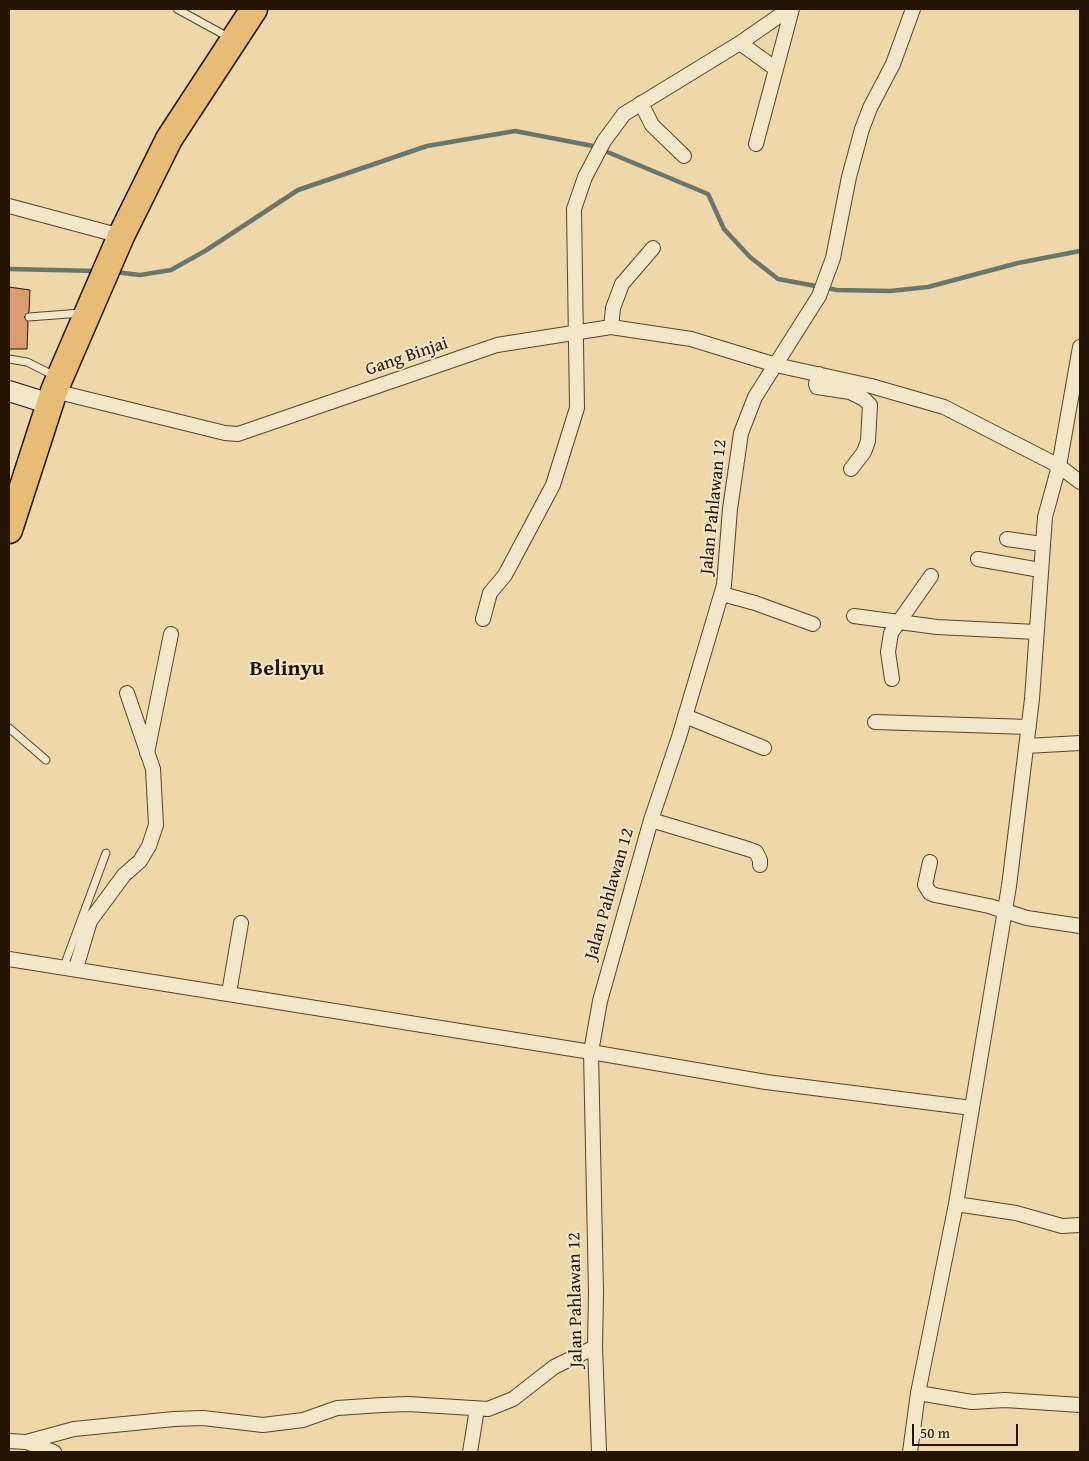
<!DOCTYPE html>
<style>
body{margin:0}
#map{position:relative;width:1089px;height:1461px;overflow:hidden;background:#eed8aa;font-family:"Gentium Book Plus",serif}
canvas{display:block}
.frame{position:absolute;inset:0;border:10px solid #241300;pointer-events:none}
.scale{position:absolute;left:912px;top:1424px;width:106px;height:22px;box-sizing:border-box;border:2px solid #241300;border-top:0;padding-left:6px;font-size:15px;line-height:18px;white-space:nowrap;color:#241300;-webkit-text-stroke:4px #f4e6c8;paint-order:stroke}
</style>
<div id="map">
<canvas width="1089" height="1461"></canvas>
<div class="frame"></div>
<div class="scale">50 m</div>
</div>
<script>
const c = document.querySelector('canvas').getContext('2d');
c.lineJoin = 'round';
const poly = rows => new Path2D(rows.map(r => 'M' + r).join(''));
function stroke(path, color, width, dash) { c.strokeStyle = color; c.lineWidth = width; c.lineCap = dash ? 'butt' : 'round'; c.setLineDash(dash || []); c.stroke(path); }
function paint(path, color) { c.fillStyle = color; c.fill(path, 'evenodd'); }
function label(font, color, halo, rows, align = 'center') {
  c.font = font + ' "Gentium Book Plus",serif'; c.lineWidth = 4; c.setLineDash([]); c.textBaseline = 'middle'; c.strokeStyle = halo; c.fillStyle = color; for (const [text, x, y, turn = 0] of rows) {
    c.save(); c.translate(x, y); c.rotate((+turn || 0) * Math.PI / 180); c.textAlign = isNaN(turn) ? turn : align; if (halo) c.strokeText(text, 0, 0); c.fillText(text, 0, 0); c.restore();
  }
}
const stream = poly([
 [9,269,97,271],
 [115,272,140,275,171,270,205,251,298,190,427,146,515,131,593,146,708,194,724,229,750,257,778,279,837,290,890,291,928,287,1018,263,1080,251]
]);
const building = poly([
 [9,287,30,290,29,312,24,317,28,322,27,349,9,349,9,287]
]);
const lane = poly([
 [177,9,230,38],
 [29,317,81,313],
 [9,359,27,362,55,376],
 [9,728,46,760],
 [64,966,106,853]
]);
const street = poly([
 [740,43,776,69],
 [641,103,652,125,684,156],
 [756,144,792,9],
 [9,206,121,236],
 [611,327,613,308,622,284,653,248],
 [819,374,816,384,817,387,850,392,864,399,870,405,868,441,864,452,851,469],
 [54,391,225,433,238,434,497,345,611,327,691,339,776,365,871,386,944,407,1059,466,1080,482],
 [1007,539,1042,544],
 [978,559,1040,570],
 [722,594,755,603,813,624],
 [854,616,937,627,1036,632],
 [483,619,490,593,505,575,553,485,577,408,574,209,585,177,604,141,624,114,740,43,789,9],
 [892,679,888,652,891,633,931,576],
 [685,716,764,748],
 [875,722,1029,727],
 [1026,746,1080,743],
 [147,753,171,634],
 [651,820,748,849,756,852,760,860,760,865],
 [930,862,925,885,930,893,935,895,989,906,1027,918,1080,926],
 [9,959,591,1052,766,1082,972,1108],
 [76,968,90,921,124,875,140,861,149,846,156,825,153,769,127,693],
 [229,993,241,923],
 [956,1204,1016,1213,1062,1226,1080,1225],
 [918,1393,972,1402,1005,1400,1080,1405],
 [9,1441,26,1442,54,1452],
 [26,1442,74,1429,174,1419,203,1418,263,1425,303,1420,337,1408,382,1405,408,1404,488,1409,513,1399,554,1367,595,1347],
 [470,1452,477,1409],
 [599,1452,595,1347,596,1293,591,1052,600,1001,651,820,679,737,724,585,730,509,741,433,755,397,819,296,833,258,849,177,862,129,870,108,893,64,913,9],
 [910,1452,918,1393,956,1204,1009,886,1032,699,1045,517,1059,466,1080,347]
]);
const secondary = poly([
 [9,391,50,404]
]);
const highway = poly([
 [9,530,54,391,121,236,169,139,254,9]
]);
const streetNames = [
 ["Gang Binjai",407,357,-19],
 ["Jalan Pahlawan 12",714,507,-84],
 ["Jalan Pahlawan 12",610,894,-74],
 ["Jalan Pahlawan 12",576,1300,-91]
];
const districtNames = [
 ["Belinyu",287,669]
];
stroke(stream, '#6b766a', 4.5);
paint(building, '#dc9c71');
stroke(building, '#241300', 1);
stroke(lane, '#56442a', 9);
stroke(street, '#56442a', 16);
stroke(secondary, '#241300', 22);
stroke(highway, '#241300', 29);
stroke(lane, '#f4e6c8', 7);
stroke(street, '#f4e6c8', 14);
stroke(secondary, '#f4e6c8', 20);
stroke(highway, '#e7bc75', 26);
label('18px', '#241300', '#f4e6c8', streetNames);
label('bold 22px', '#241300', '#f4e6c8', districtNames);
</script>
